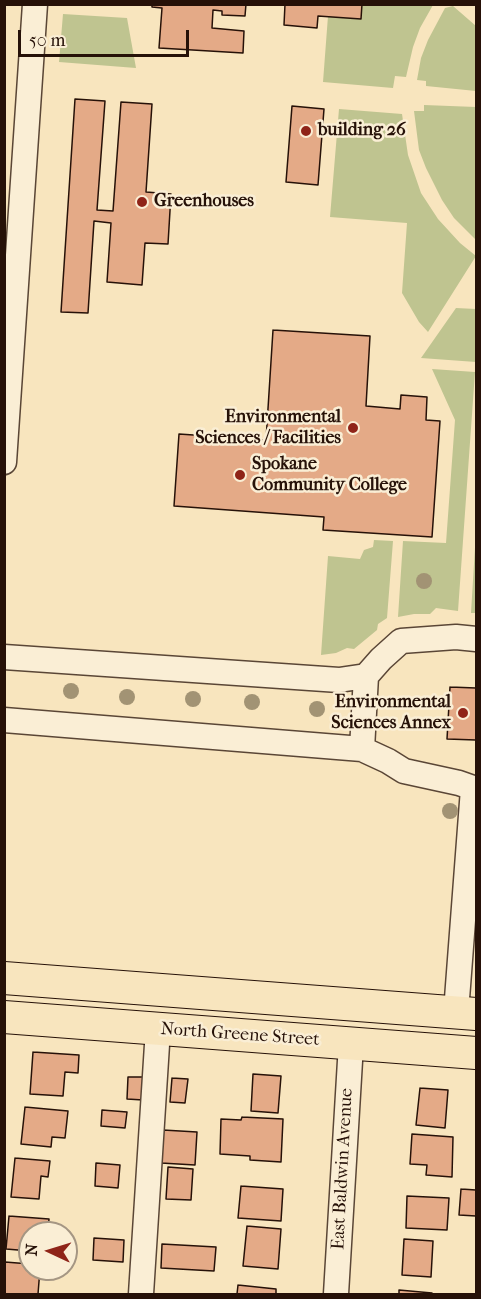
<!DOCTYPE html>
<style>
body{margin:0}
#map{position:relative;width:481px;height:1299px;overflow:hidden;background:#f8e5be;font-family:"IM FELL French Canon",serif}
canvas{display:block}
.frame{position:absolute;inset:0;border:6px solid #261108;pointer-events:none}
.north{position:absolute;left:18px;top:1221px;width:60px;height:60px;box-sizing:border-box;background:#faeed5;border:2px solid #a59683;border-radius:50%;rotate:274deg;font-size:16px;font-weight:700;line-height:24px;text-align:center;color:#261108}
.north::after{content:'';display:block;margin:auto;width:21px;height:27px;background:#8f2418;clip-path:polygon(50% 0,100% 100%,50% 72%,0 100%)}
.scale{position:absolute;left:18px;top:30px;width:171px;height:27px;box-sizing:border-box;border:3px solid #261108;border-top:0;padding-left:8px;font-size:18px;line-height:21px;white-space:nowrap;color:#261108;-webkit-text-stroke:4px #faeed5;paint-order:stroke}
</style>
<div id="map">
<canvas width="481" height="1299"></canvas>
<div class="frame"></div>
<div class="north">N</div>
<div class="scale">50 m</div>
</div>
<script>
const c = document.querySelector('canvas').getContext('2d');
c.lineJoin = 'round';
function paint(path, color) { c.fillStyle = color; c.fill(path, 'evenodd'); }
const poly = rows => new Path2D(rows.map(r => 'M' + r).join(''));
function stroke(path, color, width, dash) { c.strokeStyle = color; c.lineWidth = width; c.lineCap = dash ? 'butt' : 'round'; c.setLineDash(dash || []); c.stroke(path); }
function label(font, color, halo, rows, align = 'center') {
  c.font = font + ' "IM FELL French Canon",serif'; c.lineWidth = 5; c.setLineDash([]); c.textBaseline = 'middle'; c.strokeStyle = halo; c.fillStyle = color; for (const [text, x, y, turn = 0] of rows) {
    c.save(); c.translate(x, y); c.rotate((+turn || 0) * Math.PI / 180); c.textAlign = isNaN(turn) ? turn : align; if (halo) c.strokeText(text, 0, 0); c.fillText(text, 0, 0); c.restore();
  }
}
const green = poly([
 [362,5,433,5,420,28,413,47,406,77,395,76,393,88,323,82,328,16,361,19],
 [453,6,476,26,476,91,426,86,426,81,417,80,421,58,428,40,445,8],
 [63,14,127,18,136,68,59,62],
 [424,105,476,107,476,240,454,218,442,200,426,168,419,150,414,111,424,111],
 [339,109,402,114,408,155,421,193,438,219,460,243,476,256,428,332,419,322,402,293,407,223,330,217],
 [456,308,476,309,476,362,421,358],
 [432,369,475,372,458,611,436,608,430,614,414,614,398,617,403,541,446,543,455,420],
 [476,531,476,613,471,613],
 [374,540,393,541,387,618,378,624,377,630,354,649,347,648,336,653,321,655,328,556,360,559,364,550,373,547]
]);
const building = poly([
 [152,4,246,4,245,16,222,15,222,11,213,10,212,28,244,31,243,53,159,48,162,8,152,7,152,4],
 [285,4,362,4,361,19,318,16,317,28,284,25,285,4],
 [75,99,105,101,97,210,113,211,121,102,152,104,146,192,171,194,168,244,145,243,142,285,107,282,111,223,94,221,88,313,61,312,75,99],
 [292,106,324,109,318,185,286,182,292,106],
 [273,330,370,336,366,406,400,409,401,395,427,397,426,420,440,421,432,537,323,530,324,517,174,506,179,434,266,440,273,330],
 [450,687,476,688,476,740,447,739,450,687],
 [33,1052,79,1055,78,1073,65,1072,63,1096,30,1094,33,1052],
 [253,1074,281,1076,278,1113,251,1111,253,1074],
 [128,1077,144,1077,143,1100,127,1099,128,1077],
 [172,1078,188,1079,185,1103,170,1102,172,1078],
 [420,1088,448,1090,445,1128,416,1125,420,1088],
 [25,1107,68,1111,65,1138,52,1137,51,1147,21,1144,25,1107],
 [102,1110,127,1112,125,1128,101,1126,102,1110],
 [242,1117,283,1119,281,1162,250,1160,250,1156,220,1154,221,1119,241,1120,242,1117],
 [163,1130,197,1132,195,1165,161,1163,163,1130],
 [412,1134,453,1137,452,1177,426,1175,427,1165,410,1164,412,1134],
 [15,1158,50,1161,48,1177,41,1176,39,1199,11,1197,15,1158],
 [96,1163,120,1165,118,1188,95,1186,96,1163],
 [168,1167,193,1169,191,1200,166,1199,168,1167],
 [241,1186,283,1189,281,1221,238,1218,241,1186],
 [461,1189,476,1190,476,1216,459,1215,461,1189],
 [407,1196,449,1198,447,1230,406,1228,407,1196],
 [9,1216,49,1219,48,1233,30,1233,30,1251,6,1249,9,1216],
 [247,1226,281,1229,278,1269,243,1266,247,1226],
 [94,1238,124,1240,123,1262,93,1260,94,1238],
 [404,1239,433,1241,431,1277,402,1275,404,1239],
 [162,1244,216,1247,214,1271,161,1268,162,1244],
 [5,1262,30,1264,30,1269,40,1269,38,1294,4,1294,5,1262],
 [238,1285,276,1289,276,1294,237,1294,238,1285],
 [399,1290,432,1293,432,1294,399,1294,399,1290]
]);
const minor = poly([
 [4,462,35,4],
 [4,657,339,680,366,676],
 [4,720,362,749,388,761,404,771,459,783,476,789],
 [362,749,366,676,381,659,401,641,456,637,476,639],
 [456,1012,473,789],
 [141,1294,158,1029],
 [336,1294,351,1044]
]);
const major = poly([
 [4,978,476,1014],
 [4,1017,476,1053]
]);
const trees = [
 [424,581],
 [71,691],
 [127,697],
 [193,699],
 [252,702],
 [317,709],
 [450,811]
];
const markers = [
 [306,131,6,"#8f2418"],
 [142,202,6,"#8f2418"],
 [353,428,6,"#8f2418"],
 [240,475,6,"#8f2418"],
 [463,713,6,"#8f2418"]
];
const poiNames = [
 ["building 26",318,131],
 ["Greenhouses",154,202],
 ["Environmental",341,418,"right"],
 ["Sciences / Facilities",341,439,"right"],
 ["Spokane",252,465],
 ["Community College",252,486],
 ["Environmental",451,703,"right"],
 ["Sciences Annex",451,724,"right"]
];
const streetNames = [
 ["North Greene Street",240,1035,4],
 ["East Baldwin Avenue",343,1169,-87]
];
paint(green, '#bfc490');
paint(building, '#e4aa87');
stroke(building, '#261108', 1.5);
stroke(minor, '#5a4636', 27);
stroke(major, '#261108', 34);
stroke(minor, '#faeed5', 24);
stroke(major, '#f8e5be', 32);
c.fillStyle = '#a29374';
for (const [x, y] of trees) { c.beginPath(); c.arc(x, y, 8, 0, 2 * Math.PI); c.fill(); }
for (const [x, y, r, color] of markers) { const dot = new Path2D(); dot.arc(x, y, r, 0, 2 * Math.PI); c.fillStyle = color; c.fill(dot); stroke(dot, '#faeed5', 2); }
label('bold 18px', '#261108', '#faeed5', poiNames, 'left');
label('18px', '#261108', '#faeed5', streetNames);
</script>
